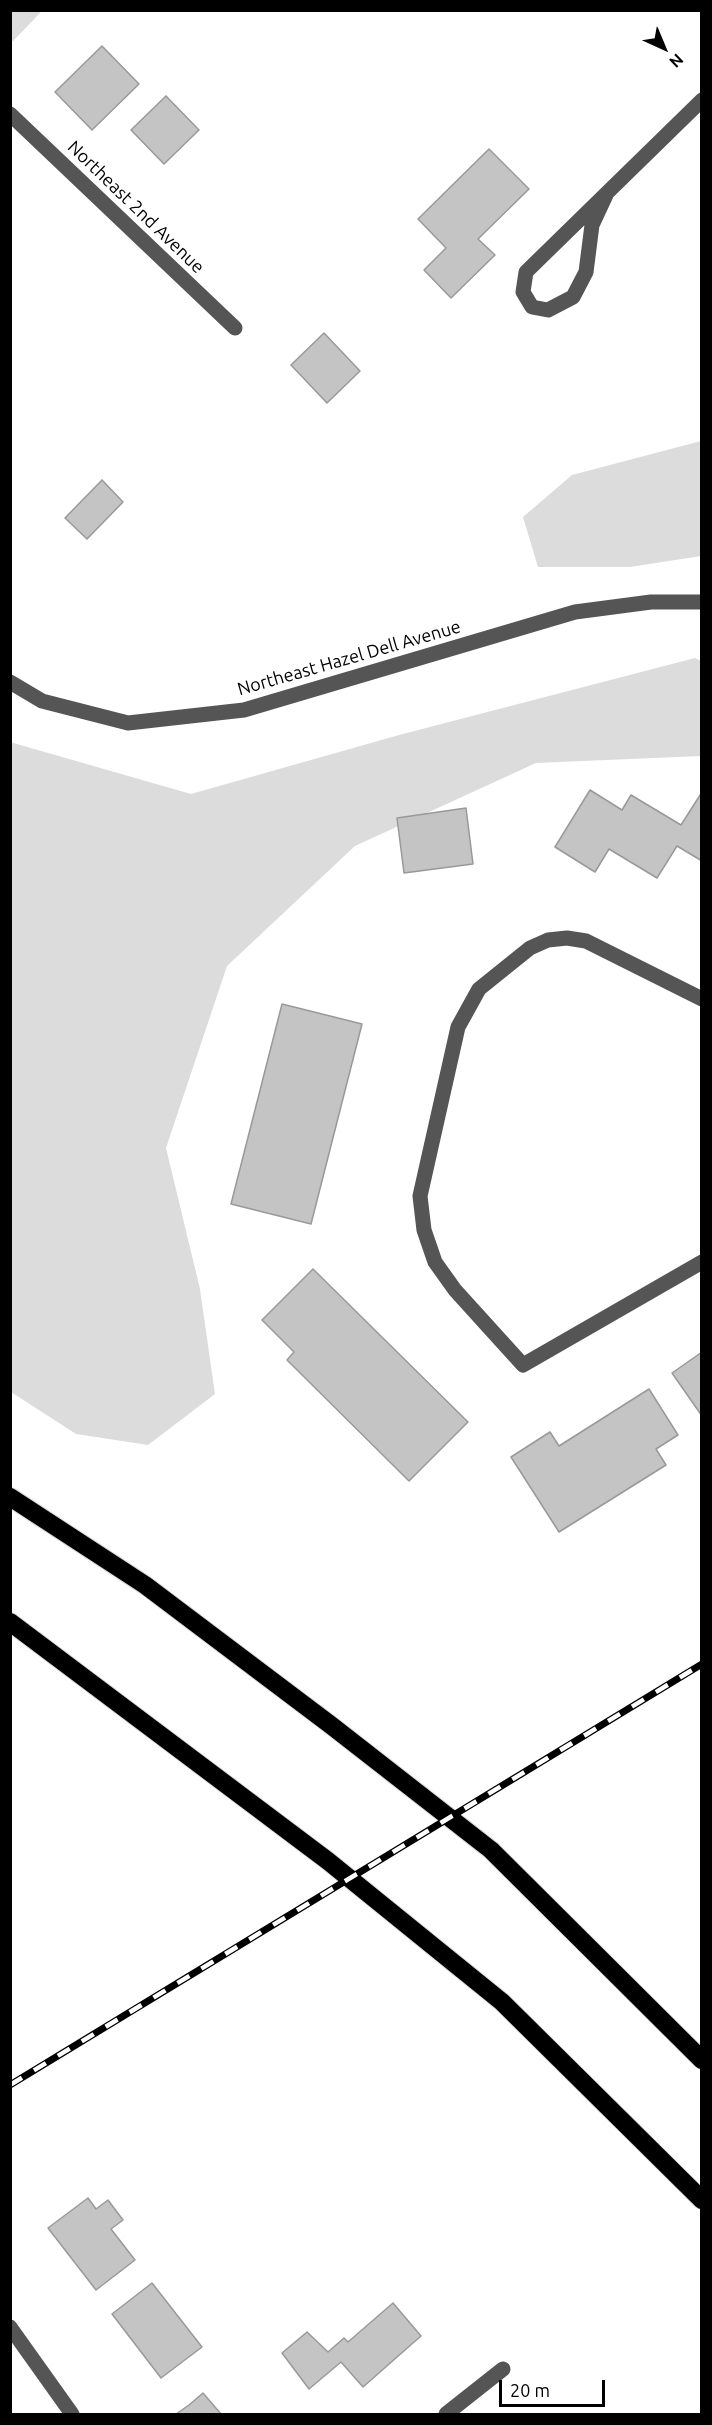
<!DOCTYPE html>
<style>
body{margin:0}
#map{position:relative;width:712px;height:2425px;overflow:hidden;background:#fff;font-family:Ubuntu,sans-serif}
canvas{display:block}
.frame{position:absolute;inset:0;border:12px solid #000;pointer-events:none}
.north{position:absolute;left:634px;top:18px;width:60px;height:60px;-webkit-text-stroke:4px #fff;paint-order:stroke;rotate:136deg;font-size:16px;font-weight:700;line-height:24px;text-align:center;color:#000}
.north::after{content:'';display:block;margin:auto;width:21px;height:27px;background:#000;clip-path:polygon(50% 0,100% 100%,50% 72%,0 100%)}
.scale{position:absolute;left:499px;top:2380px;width:106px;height:27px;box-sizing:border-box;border:3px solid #000;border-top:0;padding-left:8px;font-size:18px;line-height:21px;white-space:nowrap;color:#000;-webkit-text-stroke:4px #fff;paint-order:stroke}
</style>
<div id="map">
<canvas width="712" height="2425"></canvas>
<div class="frame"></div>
<div class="north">N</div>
<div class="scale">20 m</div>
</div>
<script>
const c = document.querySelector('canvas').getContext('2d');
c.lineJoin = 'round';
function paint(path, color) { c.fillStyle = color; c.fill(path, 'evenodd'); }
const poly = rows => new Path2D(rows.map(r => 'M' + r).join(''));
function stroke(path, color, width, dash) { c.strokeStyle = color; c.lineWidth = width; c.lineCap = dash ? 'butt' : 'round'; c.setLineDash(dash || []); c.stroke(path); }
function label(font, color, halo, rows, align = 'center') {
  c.font = font + ' Ubuntu,sans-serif'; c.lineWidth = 4.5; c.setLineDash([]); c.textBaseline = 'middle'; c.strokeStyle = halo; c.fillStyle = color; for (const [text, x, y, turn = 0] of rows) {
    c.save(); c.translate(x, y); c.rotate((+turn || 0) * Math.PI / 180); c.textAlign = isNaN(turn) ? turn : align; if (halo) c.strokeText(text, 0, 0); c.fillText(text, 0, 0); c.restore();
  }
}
const green = poly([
 [11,10,42,11,11,43,10,11],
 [701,441,701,556,630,567,538,567,523,517,572,475],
 [695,658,701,661,701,756,536,763,355,846,227,966,166,1148,200,1289,215,1394,148,1445,76,1434,11,1392,10,742,191,794,399,735]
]);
const building = poly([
 [102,46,139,84,92,130,55,92,102,46],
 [166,96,199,130,164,164,131,130,166,96],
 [489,149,529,189,478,239,495,255,451,298,424,270,446,248,418,219,489,149],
 [324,333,360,371,327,403,291,365,324,333],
 [102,480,123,502,87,539,65,518,102,480],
 [590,790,622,810,631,795,681,825,702,792,702,861,677,846,657,878,609,849,595,872,555,847,590,790],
 [466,808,473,864,404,873,397,818,466,808],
 [282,1004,362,1024,311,1224,231,1204,282,1004],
 [313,1269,468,1422,409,1481,287,1360,294,1352,262,1320,313,1269],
 [702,1352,702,1416,672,1373,702,1352],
 [649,1389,678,1435,656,1449,666,1465,559,1532,511,1457,550,1432,559,1446,649,1389],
 [88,2198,96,2209,108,2200,123,2220,111,2229,135,2260,96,2290,48,2228,88,2198],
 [152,2283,202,2347,161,2378,112,2314,152,2283],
 [393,2303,421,2336,363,2387,341,2362,309,2389,282,2353,307,2332,328,2352,344,2338,348,2342,393,2303],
 [203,2393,221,2414,176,2414,189,2405,203,2393]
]);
const minor = poly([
 [10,114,235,328],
 [606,195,592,225,586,272,573,297,548,310,532,307,523,292,526,272,702,100],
 [10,682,42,701,128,723,244,710,575,612,651,602,702,602],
 [702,999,586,941,567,938,548,940,530,948,479,989,458,1027,420,1196,424,1230,435,1262,455,1290,523,1365,702,1262],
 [10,2327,72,2414],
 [446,2414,503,2369]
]);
const highway = poly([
 [10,1497,145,1585,332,1726,491,1850,702,2060],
 [10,1622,328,1861,502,2002,702,2200]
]);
const rail = poly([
 [10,2085,702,1664]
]);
const streetNames = [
 ["Northeast 2nd Avenue",136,207,44],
 ["Northeast Hazel Dell Avenue",349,658,-16]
];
paint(green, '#dcdcdc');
paint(building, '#c4c4c4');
stroke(building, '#999', 1.5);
stroke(highway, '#dbdbdb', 20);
stroke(minor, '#555', 15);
stroke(highway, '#000', 18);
stroke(rail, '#000', 7);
stroke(rail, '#fff', 4.5, [14]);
label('18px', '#000', '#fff', streetNames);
</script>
